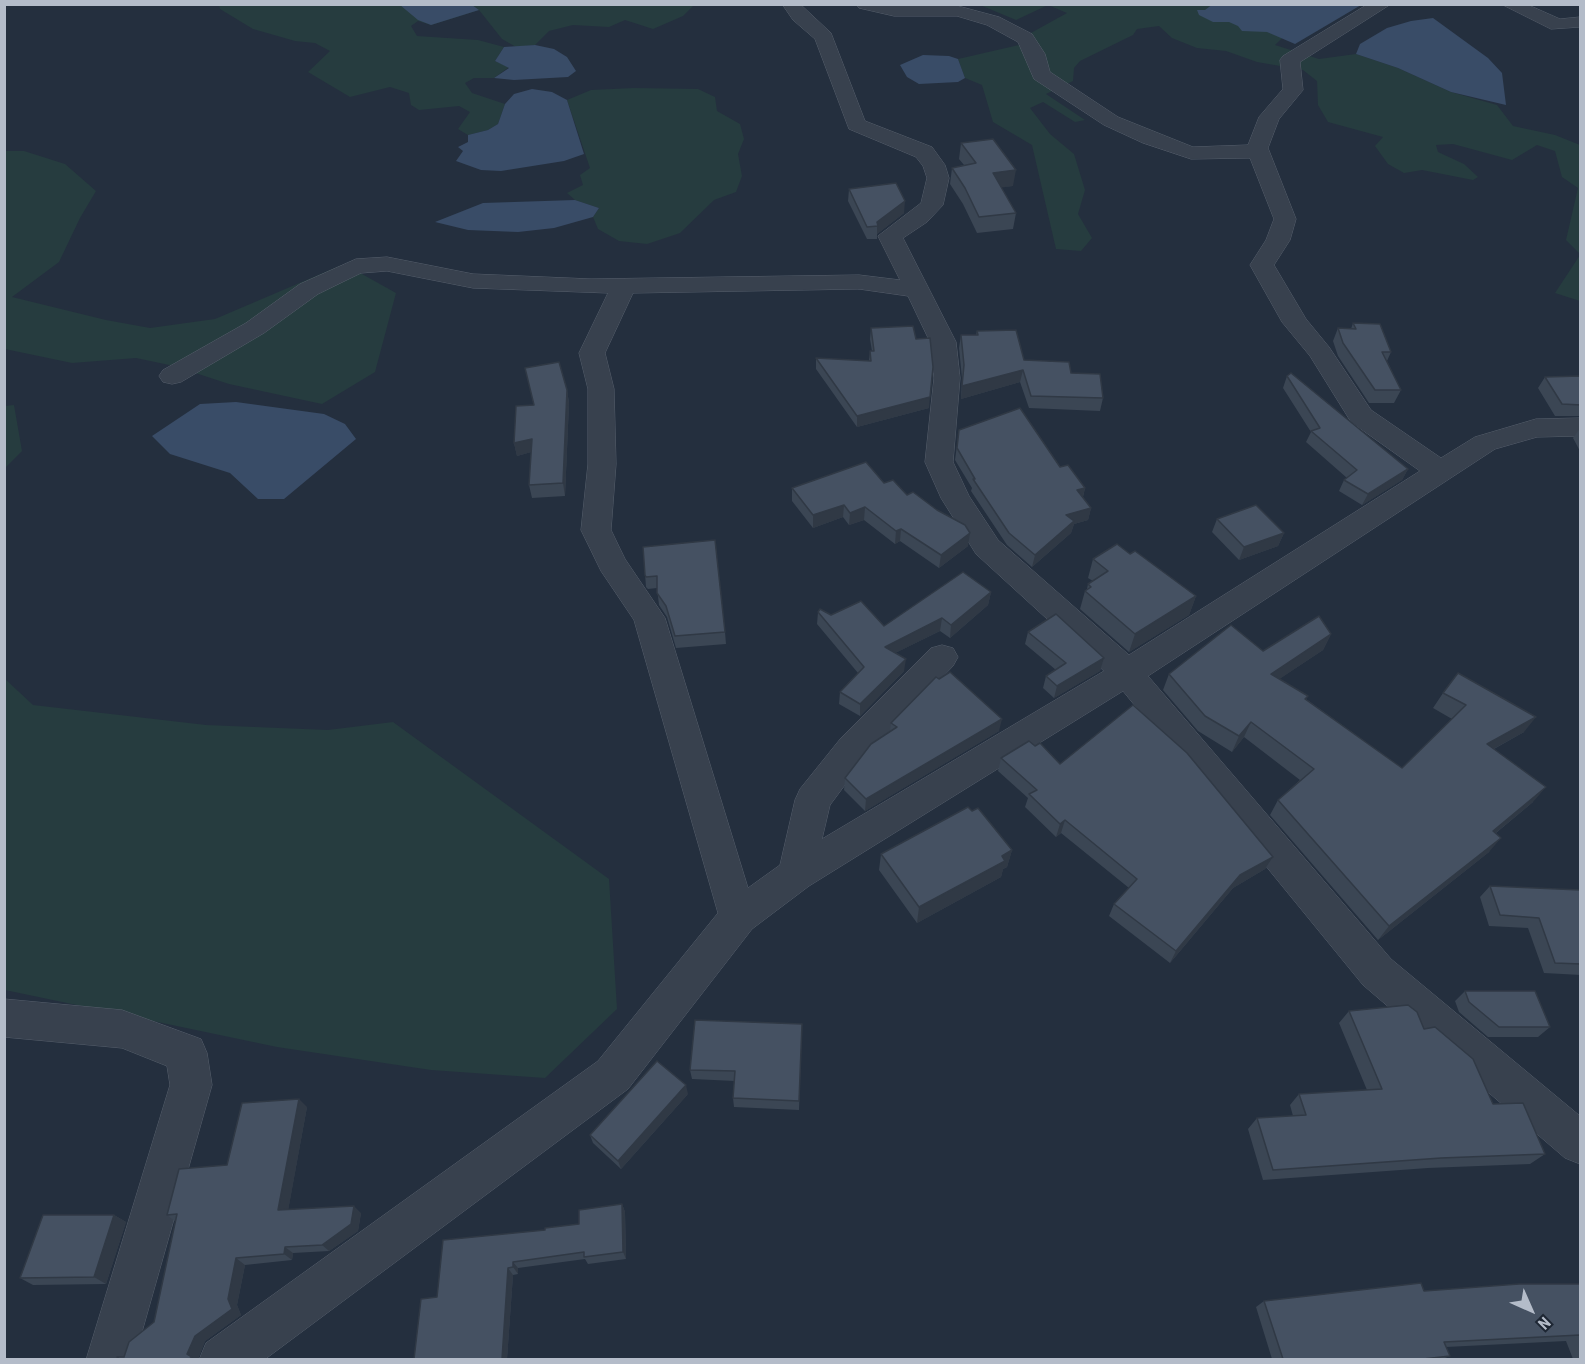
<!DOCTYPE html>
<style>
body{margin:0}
#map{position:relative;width:1585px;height:1364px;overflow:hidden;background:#242f3e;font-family:"Roboto Condensed",sans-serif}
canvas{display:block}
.frame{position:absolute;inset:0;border:6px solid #b4bcc9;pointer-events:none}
.north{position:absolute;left:1501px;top:1280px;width:60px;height:60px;-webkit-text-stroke:4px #1d2633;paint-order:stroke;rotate:135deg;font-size:16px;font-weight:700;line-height:24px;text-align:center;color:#b4bcc9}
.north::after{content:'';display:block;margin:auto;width:21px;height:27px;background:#b4bcc9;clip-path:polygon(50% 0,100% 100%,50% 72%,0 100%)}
</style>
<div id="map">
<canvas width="1585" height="1364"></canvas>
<div class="frame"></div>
<div class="north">N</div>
</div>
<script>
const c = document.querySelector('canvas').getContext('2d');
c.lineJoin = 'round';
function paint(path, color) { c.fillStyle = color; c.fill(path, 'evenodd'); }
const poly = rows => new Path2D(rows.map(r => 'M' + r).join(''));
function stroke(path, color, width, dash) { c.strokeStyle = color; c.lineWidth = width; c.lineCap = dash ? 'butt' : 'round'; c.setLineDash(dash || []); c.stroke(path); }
const green = poly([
 [219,5,694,5,683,16,653,29,625,20,609,27,573,25,549,31,535,45,516,47,502,39,479,10,431,25,418,21,411,26,417,36,478,40,504,47,495,61,509,67,494,78,474,78,465,83,472,93,505,104,498,124,488,130,468,135,458,129,470,112,459,106,419,110,411,105,409,93,390,87,350,97,308,72,330,51,315,43,295,41,253,29,220,9],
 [980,5,1316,5,1275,45,1319,59,1356,54,1398,68,1451,92,1497,105,1513,126,1555,135,1580,145,1580,254,1566,240,1578,188,1562,177,1555,151,1537,145,1512,160,1453,144,1436,145,1438,152,1464,164,1478,177,1473,180,1422,170,1404,173,1388,164,1375,146,1383,137,1328,122,1318,105,1317,81,1303,70,1257,62,1226,51,1197,48,1172,38,1159,26,1137,29,1133,35,1080,61,1074,68,1073,81,1046,94,1085,120,1075,122,1043,102,1030,108,1050,134,1074,154,1085,190,1078,214,1092,238,1081,251,1056,249,1032,145,993,122,982,85,965,78,958,59,1032,42,1029,34,1067,13,1048,5,1016,20],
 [634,88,698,89,715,97,717,111,740,124,744,139,738,154,742,176,736,192,714,200,680,233,647,244,619,241,598,229,593,217,599,208,575,200,567,193,583,185,580,175,590,168,567,100,591,90],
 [4,151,24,151,65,164,96,191,80,218,59,262,12,297,106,320,150,328,215,319,344,264,396,293,375,372,322,404,229,384,174,366,136,358,72,363,5,349],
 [1580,255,1580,301,1555,293],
 [14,405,22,451,5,468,5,406],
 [4,678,33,705,206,725,328,730,393,722,609,879,617,1009,545,1078,431,1070,277,1047,5,990]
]);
const water = poly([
 [1213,4,1361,4,1361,5,1295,44,1267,32,1242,31,1238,26,1229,22,1213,22,1199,15,1197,10,1205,10],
 [400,5,472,5,479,10,431,25,418,20],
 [1433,18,1488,58,1502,73,1506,105,1451,92,1398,68,1356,54,1360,44,1387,28,1411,21],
 [535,45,554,49,567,57,576,71,568,77,514,80,494,78,509,68,495,61,504,47],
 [923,55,949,56,958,59,965,78,958,82,919,84,907,77,900,65],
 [532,89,552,92,567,100,584,154,564,161,501,171,481,170,456,161,463,151,458,147,468,142,468,135,488,130,498,124,505,104,514,94],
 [575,200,599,208,593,217,554,228,518,232,468,230,435,222,483,203],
 [236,402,324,414,345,424,356,439,284,499,258,499,230,473,170,454,152,436,200,404]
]);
const minor = poly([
 [782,4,800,4,831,33,865,121,932,147,945,165,949,178,943,205,927,222,903,238,956,342,960,378,953,462,969,496,998,540,1129,655,1420,471,1351,422,1310,356,1282,322,1250,265,1266,240,1274,219,1250,158,1191,159,1143,143,1104,125,1034,79,1018,42,987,25,957,16,894,16,859,8,856,4,958,6,999,17,1032,34,1045,54,1050,72,1118,117,1193,147,1248,145,1259,117,1283,89,1280,60,1283,56,1368,4,1391,4,1300,62,1303,90,1279,119,1268,148,1296,219,1290,240,1274,265,1306,319,1329,347,1371,410,1441,458,1475,437,1536,419,1580,418,1580,436,1537,437,1495,449,1148,676,1391,959,1580,1116,1580,1164,1565,1158,1363,985,1123,691,809,886,752,929,628,1089,264,1360,199,1360,206,1343,598,1061,718,913,634,620,601,571,581,530,588,464,588,389,579,353,608,293,473,288,387,271,361,273,318,294,264,333,181,382,172,384,163,382,159,376,163,370,246,323,300,284,356,259,387,257,473,274,591,279,859,275,900,280,878,236,921,203,927,178,923,166,916,157,849,129,815,39,793,20,782,4],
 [859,289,908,296,930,342,934,378,925,462,941,498,976,554,1104,671,822,839,830,805,865,758,953,666,958,657,953,648,942,645,931,648,841,738,800,789,795,800,780,865,748,888,665,618,625,559,611,530,616,464,614,389,605,353,633,293,859,289],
 [1501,4,1526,4,1560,19,1580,17,1580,27,1551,29,1501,4],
 [4,999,122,1010,201,1039,207,1053,212,1085,134,1360,86,1360,170,1085,167,1066,122,1048,4,1037,4,999]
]);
const wall = poly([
 [961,143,1013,186,1001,187,1016,213,1013,229,977,233,963,204,950,184,952,168,964,165,959,159],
 [849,189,904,213,877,234,877,239,867,239,848,201],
 [1353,323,1391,352,1387,361,1401,390,1394,403,1369,403,1338,356,1333,341,1338,328,1351,329],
 [871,328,929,408,857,427,816,369,816,358,869,361,870,351,872,351,870,339],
 [977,331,1024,360,1071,373,1103,398,1100,411,1029,408,1020,382,961,399,962,378,959,348,961,335,976,335],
 [525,368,567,390,569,403,565,496,532,498,529,485,531,452,517,456,514,443,534,405],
 [1287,376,1408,469,1402,480,1362,505,1339,491,1344,480,1347,478,1306,442,1311,432,1283,388],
 [1581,376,1581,416,1555,416,1538,388,1545,377],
 [1581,427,1581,453,1573,438],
 [959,430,1060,467,1085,488,1083,497,1091,508,1088,520,1074,524,1071,533,1032,567,1007,545,971,491,972,488,955,460],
 [884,483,907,495,968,546,939,568,900,541,895,544,864,520,849,525,843,517,813,528,792,501,792,488],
 [1217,519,1284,533,1278,546,1239,560,1212,532],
 [643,547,725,632,726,644,676,648,667,617,659,605,657,588,648,589,646,587],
 [1130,554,1196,596,1189,615,1129,652,1080,609,1085,591,1087,589,1088,584,1093,581,1088,578,1093,559],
 [991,592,988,605,950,638,940,631,895,653,904,671,860,716,839,704,840,692,858,673,817,624,818,612,884,626],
 [1028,632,1104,658,1100,671,1054,698,1043,688,1046,676,1056,670,1025,644],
 [1331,634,1323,650,1279,679,1308,696,1306,699,1402,768,1452,719,1433,708,1443,693,1524,732,1494,749,1533,802,1496,833,1489,852,1378,940,1270,815,1278,800,1300,780,1244,737,1232,752,1198,731,1163,690,1169,674],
 [939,679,999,731,865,811,844,790,845,778,890,731,891,723],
 [1035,746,1060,764,1273,857,1265,869,1233,888,1170,963,1109,916,1114,904,1129,888,1061,833,1056,837,1025,807,1028,798,998,771,1001,758],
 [972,811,1012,850,1007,867,1003,869,1001,877,917,923,879,870,881,854],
 [1490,886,1580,890,1581,975,1544,973,1528,928,1489,926,1480,897],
 [1465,991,1550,1027,1538,1037,1488,1037,1459,1012,1455,1001],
 [1349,1011,1424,1029,1493,1104,1545,1154,1530,1164,1428,1168,1263,1180,1248,1129,1257,1118,1293,1116,1290,1105,1299,1094,1367,1090,1339,1023],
 [802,1024,799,1110,734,1107,733,1098,735,1081,692,1079,690,1070],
 [688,1094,621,1169,593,1143,590,1135],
 [307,1107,288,1210,361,1213,358,1231,329,1251,293,1253,292,1260,245,1265,237,1305,241,1315,205,1341,198,1359,119,1359,124,1357,154,1322,176,1222,167,1215,227,1165],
 [622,1204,625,1212,626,1259,588,1264,585,1259,518,1268,518,1274,513,1275,507,1359,414,1359,437,1297,545,1230,579,1224],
 [114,1215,126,1222,106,1284,33,1285,20,1278],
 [1581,1284,1581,1359,1573,1359,1566,1341,1446,1347,1450,1356,1442,1359,1272,1359,1256,1307,1264,1301,1424,1291]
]);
const shadedWall = poly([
 [1016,170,1013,186,991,189,993,173],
 [905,201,904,213,877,234,877,222],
 [1023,370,1020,382,961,399,962,386],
 [567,390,569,403,565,496,563,483],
 [930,397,929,408,857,427,857,416],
 [532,439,535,451,517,456,514,443],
 [1408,469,1402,480,1362,505,1368,494],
 [1085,488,1082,500,1077,490],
 [844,505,843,517,813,528,813,515],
 [865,507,864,520,849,525,850,513],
 [1091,508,1088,520,1074,524,1071,533,1032,567,1035,555,1066,515],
 [901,529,900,541,895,544,896,531],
 [970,533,968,546,939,568,941,555],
 [1284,533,1278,546,1239,560,1244,547],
 [991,592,988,605,950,638,951,625],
 [1196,596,1189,615,1129,652,1135,634],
 [942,618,940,631,883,659,885,647],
 [1331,634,1323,650,1263,690,1271,674],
 [1104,658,1100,671,1054,698,1057,686],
 [906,659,904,671,860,716,860,704],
 [1536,717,1524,732,1475,759,1487,744],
 [1002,719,999,731,865,811,866,799],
 [1251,722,1244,737,1232,752,1239,736],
 [1546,787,1533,802,1481,845,1493,831],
 [1065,820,1061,833,1056,837,1060,824],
 [1501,838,1489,852,1378,940,1389,926],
 [1012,850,1007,867,1003,869,1001,877,917,923,919,907],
 [1273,857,1265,869,1233,888,1170,963,1176,951,1240,875],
 [686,1085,688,1094,621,1169,618,1161],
 [299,1099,307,1107,287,1217,278,1210],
 [622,1204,625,1212,626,1259,623,1252],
 [354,1206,361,1213,358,1231,329,1251,322,1245],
 [114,1215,126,1222,106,1284,94,1277],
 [285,1247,293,1253,292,1260,284,1254],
 [236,1258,245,1265,237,1305,241,1315,205,1341,198,1359,189,1359,187,1354,195,1336,228,1299],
 [513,1262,518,1268,518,1274,513,1267],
 [508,1268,513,1275,507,1359,502,1359]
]);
const building = poly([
 [993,139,1016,170,993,173,1016,213,979,217,965,188,952,168,976,163,961,143,993,139],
 [896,183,905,201,877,222,878,226,867,227,849,189,896,183],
 [1353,323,1380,324,1391,352,1382,352,1401,390,1375,390,1343,343,1338,328,1356,329,1353,323],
 [913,326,916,339,930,338,933,367,930,397,857,416,816,358,871,361,870,351,874,351,871,328,913,326],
 [1016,330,1024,360,1069,362,1071,373,1100,374,1103,398,1031,396,1023,370,962,386,964,365,961,335,978,335,977,331,1016,330],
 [559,362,567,390,563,483,529,485,532,439,514,443,516,406,534,405,525,368,559,362],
 [1291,373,1408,469,1368,494,1344,480,1357,470,1311,431,1320,428,1287,376,1291,373],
 [1581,376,1581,405,1562,404,1545,377,1581,376],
 [1020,408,1060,467,1068,465,1085,488,1077,490,1091,508,1066,515,1074,521,1035,555,1009,533,973,479,975,479,957,448,959,430,1020,408],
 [866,462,884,483,893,480,907,495,913,492,937,510,965,525,970,533,941,555,901,529,896,531,865,507,850,513,844,505,813,515,792,488,866,462],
 [1256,505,1284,533,1244,547,1217,519,1256,505],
 [715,540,725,632,675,636,666,606,657,593,657,576,646,577,645,575,643,547,715,540],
 [1117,544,1130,554,1135,551,1196,596,1135,634,1085,591,1091,587,1088,584,1108,571,1093,559,1117,544],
 [963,572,991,592,951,625,942,618,885,647,906,659,860,704,840,692,864,667,818,612,820,609,831,615,861,601,884,626,963,572],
 [1056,614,1104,658,1057,686,1046,676,1066,663,1028,632,1056,614],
 [1319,616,1331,634,1271,674,1308,696,1305,699,1402,768,1466,705,1443,693,1458,673,1536,717,1487,744,1546,787,1493,831,1501,838,1389,926,1278,800,1314,769,1251,722,1239,736,1205,716,1169,674,1231,625,1263,651,1319,616],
 [950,672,1002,719,866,799,845,778,871,744,897,727,891,723,936,677,939,679,950,672],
 [1133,705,1187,753,1273,857,1240,875,1176,951,1114,904,1137,879,1065,820,1060,824,1029,794,1037,790,1001,758,1029,741,1035,746,1040,743,1060,764,1133,705],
 [968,807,972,811,978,808,1012,850,1002,856,1005,861,919,907,881,854,968,807],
 [1490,886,1580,890,1581,964,1555,963,1539,918,1500,915,1490,886],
 [1465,991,1535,991,1550,1027,1499,1027,1469,1002,1465,991],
 [1408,1005,1417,1012,1424,1029,1435,1027,1473,1059,1493,1104,1523,1103,1545,1154,1441,1158,1273,1170,1257,1118,1306,1115,1299,1094,1382,1089,1349,1011,1408,1005],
 [695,1020,802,1024,799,1101,733,1098,735,1071,690,1070,695,1020],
 [657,1061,686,1085,618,1161,590,1135,657,1061],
 [299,1099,278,1210,354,1206,351,1224,322,1245,285,1247,284,1254,236,1258,228,1299,232,1309,195,1336,187,1354,192,1357,189,1359,119,1359,117,1357,124,1357,129,1342,154,1322,177,1214,167,1215,179,1169,227,1165,242,1103,299,1099],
 [622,1204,623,1252,584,1257,584,1252,513,1262,513,1267,508,1268,502,1359,414,1359,421,1299,437,1297,443,1240,545,1230,545,1228,579,1224,579,1210,622,1204],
 [43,1215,114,1215,94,1277,20,1278,43,1215],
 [1421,1283,1424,1291,1519,1284,1581,1284,1581,1337,1580,1335,1444,1342,1450,1356,1423,1359,1283,1359,1264,1301,1421,1283]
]);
paint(green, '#263c3f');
paint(water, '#394c67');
stroke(minor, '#565f6c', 1);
paint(minor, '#38414e');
paint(wall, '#3b4654');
paint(shadedWall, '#303945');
paint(building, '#455162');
stroke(building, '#303945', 1.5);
</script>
